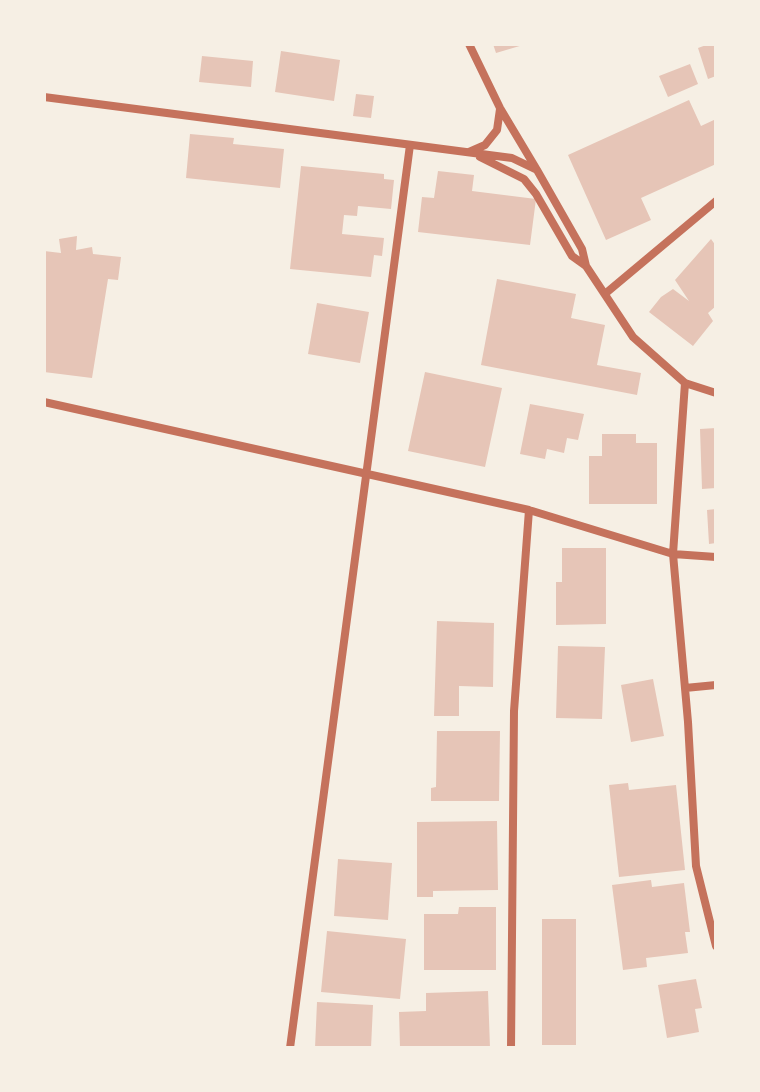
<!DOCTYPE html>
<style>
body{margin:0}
#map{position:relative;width:760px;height:1092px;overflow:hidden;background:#f6efe4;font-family:"IBM Plex Serif",serif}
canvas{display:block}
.frame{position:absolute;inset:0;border:46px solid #f6efe4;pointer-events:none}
</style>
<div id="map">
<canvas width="760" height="1092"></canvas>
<div class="frame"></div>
</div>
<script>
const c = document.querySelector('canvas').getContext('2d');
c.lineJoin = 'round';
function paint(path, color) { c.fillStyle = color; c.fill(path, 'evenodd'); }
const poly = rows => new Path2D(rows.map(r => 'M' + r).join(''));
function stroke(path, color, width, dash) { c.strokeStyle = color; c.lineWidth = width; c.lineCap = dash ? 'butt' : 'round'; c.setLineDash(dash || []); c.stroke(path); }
const building = poly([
 [493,44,523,44,523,45,496,53],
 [709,44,716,44,716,76,708,79,698,48],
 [281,51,340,60,334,101,275,92],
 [202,56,253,61,251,87,199,82],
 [690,64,698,84,668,97,659,76],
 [356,94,374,96,371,118,353,116],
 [689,100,701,126,716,119,716,128,714,129,716,135,716,164,641,198,651,220,606,240,568,155],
 [190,134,234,138,233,144,284,149,280,188,186,178],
 [301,166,384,174,384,179,394,180,391,209,358,206,357,216,344,215,342,234,384,238,382,256,374,255,371,277,290,269],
 [438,171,474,175,472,191,536,199,530,245,418,232,422,197,434,198],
 [77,236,76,250,92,247,93,254,121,257,118,280,108,279,92,378,44,372,44,251,61,253,59,239],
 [711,239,716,246,716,306,708,313,713,321,693,346,649,312,661,297,673,289,689,301,675,280],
 [497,279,576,294,571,318,605,325,597,365,641,373,637,395,481,365],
 [317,303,369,312,360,363,308,354],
 [425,372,502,388,485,467,408,451],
 [530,404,584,414,578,440,567,438,564,453,547,449,545,459,520,454],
 [716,428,716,488,702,489,700,429],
 [602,434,636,434,636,443,657,443,657,504,589,504,589,456,602,456],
 [716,509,716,543,709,544,707,510],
 [562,548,606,548,606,624,556,625,556,582,562,582],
 [437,621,494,623,493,687,459,686,459,716,434,716],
 [558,646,605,647,602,719,556,718],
 [653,679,664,736,631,742,621,685],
 [437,731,500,731,499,801,431,801,431,788,436,787],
 [628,783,629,790,676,785,685,870,619,877,609,785],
 [497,821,498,890,433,891,433,897,417,897,417,822],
 [338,859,392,863,388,920,334,916],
 [651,880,652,887,684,883,690,932,685,932,688,953,646,958,647,967,623,970,612,885],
 [459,907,496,907,496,970,424,970,424,914,458,914],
 [542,919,576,919,576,1045,542,1045],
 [327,931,406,939,400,999,321,992],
 [696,979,702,1008,695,1009,699,1032,667,1038,658,985],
 [488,991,490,1048,400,1048,399,1012,426,1011,426,993],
 [317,1002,373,1005,371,1048,315,1048]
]);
const minor = poly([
 [469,44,500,108,537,170],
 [44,97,512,158,537,170,582,249,586,266],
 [469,152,485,145,497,130,500,109],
 [480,157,524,179,536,194,572,256,586,266,633,337,685,383,716,393],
 [606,293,716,201],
 [685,383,673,554,688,722,696,866,716,946],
 [44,402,529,510,673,554,716,557],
 [685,688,716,685],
 [290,1048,410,145],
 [511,1048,514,711,529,510]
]);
paint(building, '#e6c5b7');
stroke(minor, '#c5725c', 8);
</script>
